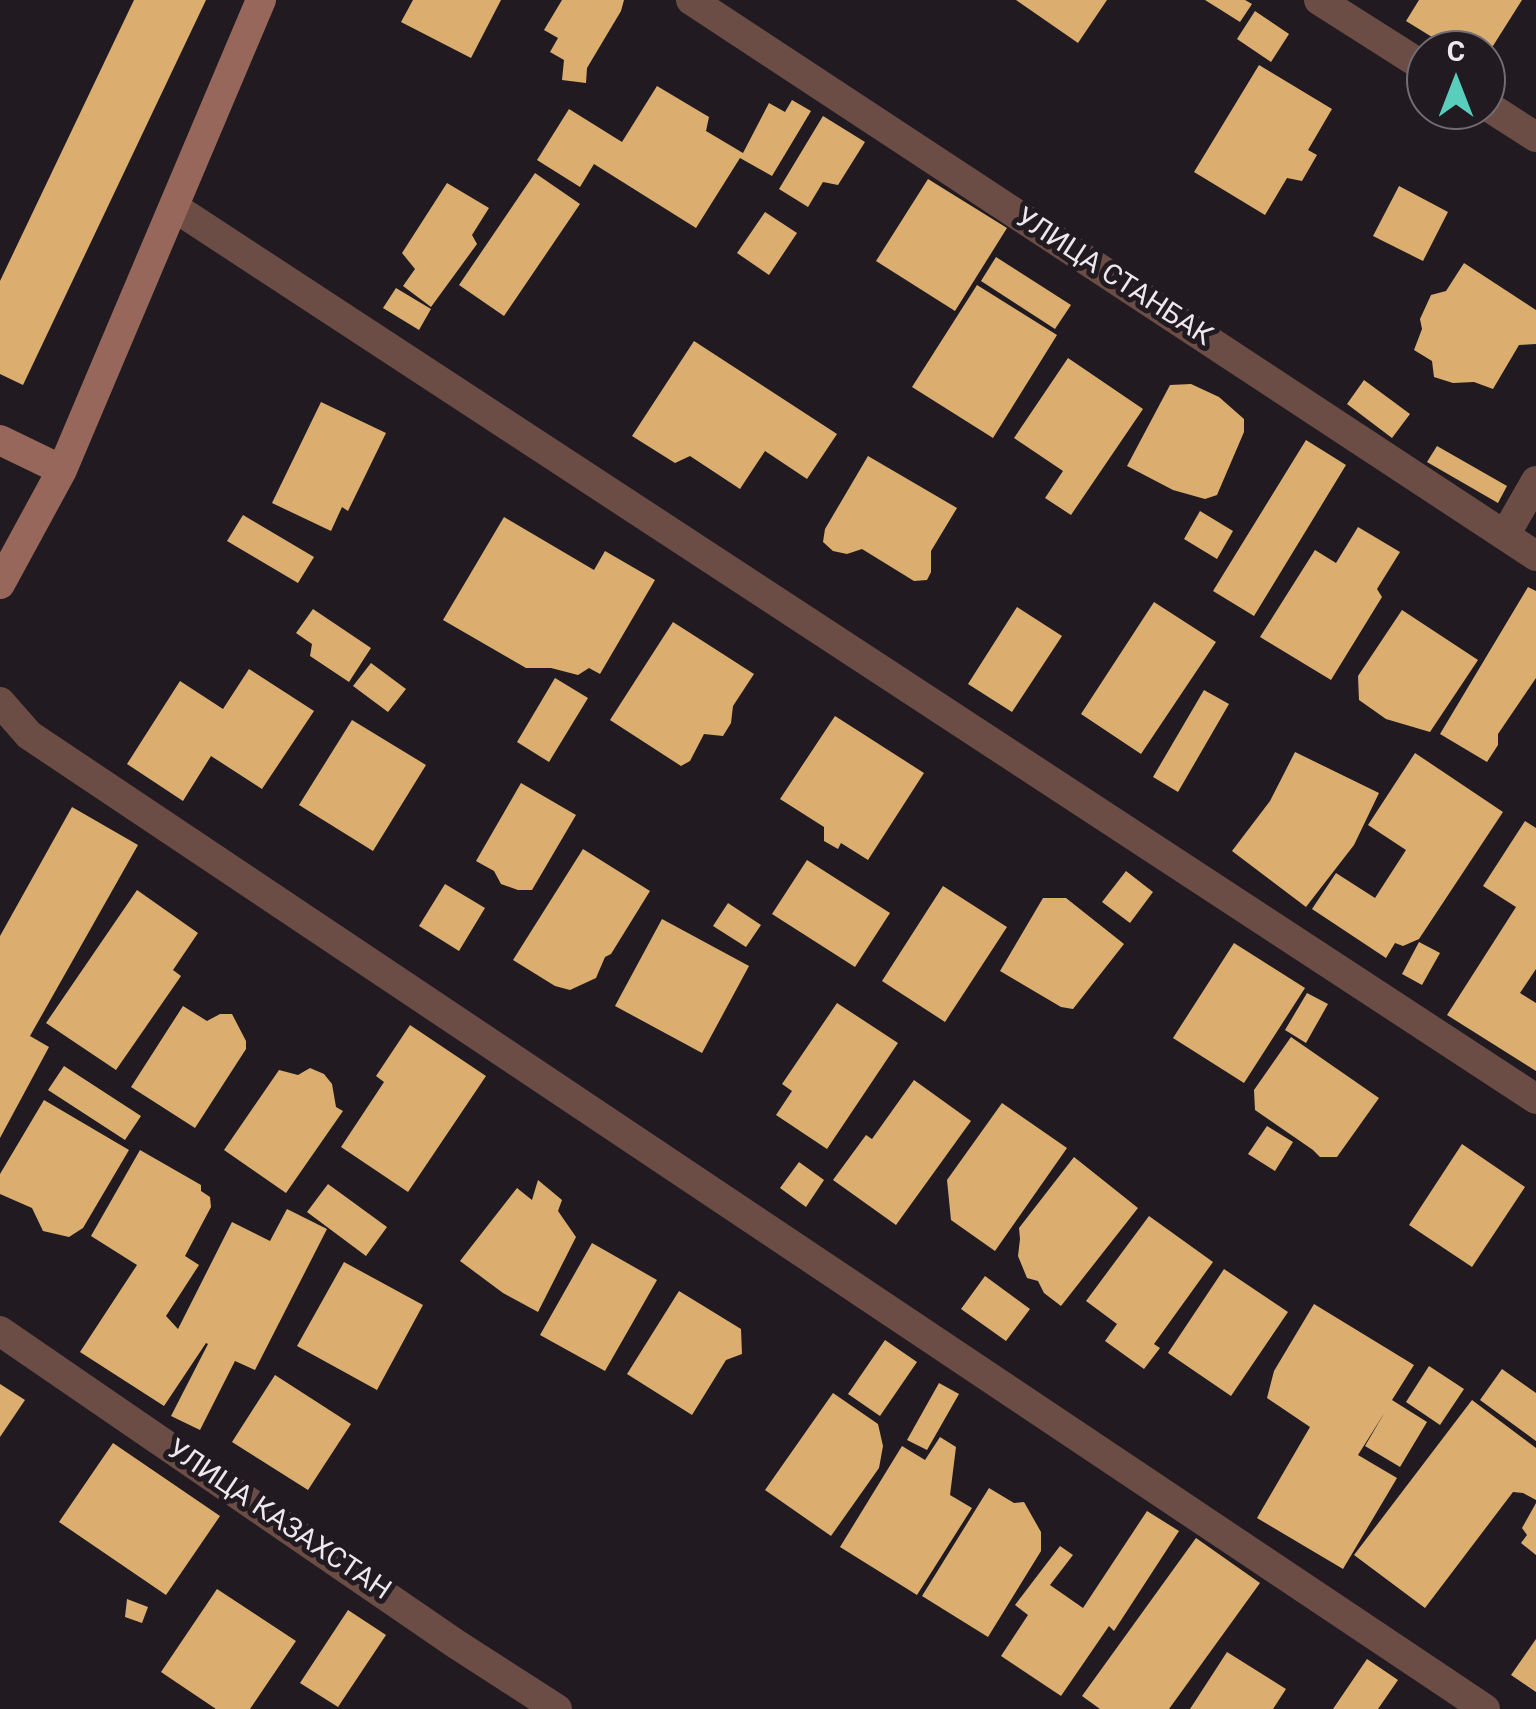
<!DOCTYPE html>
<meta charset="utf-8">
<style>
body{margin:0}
#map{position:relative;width:1536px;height:1709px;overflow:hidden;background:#211b21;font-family:Roboto,sans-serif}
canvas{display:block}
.north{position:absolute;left:1406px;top:30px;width:100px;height:100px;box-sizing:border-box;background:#211b21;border:2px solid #726d72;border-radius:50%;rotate:0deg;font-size:28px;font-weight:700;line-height:40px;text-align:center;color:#ece8ec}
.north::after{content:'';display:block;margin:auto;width:35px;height:45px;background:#5acebd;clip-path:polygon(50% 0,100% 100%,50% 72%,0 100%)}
</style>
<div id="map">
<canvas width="1536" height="1709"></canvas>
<div class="north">С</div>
</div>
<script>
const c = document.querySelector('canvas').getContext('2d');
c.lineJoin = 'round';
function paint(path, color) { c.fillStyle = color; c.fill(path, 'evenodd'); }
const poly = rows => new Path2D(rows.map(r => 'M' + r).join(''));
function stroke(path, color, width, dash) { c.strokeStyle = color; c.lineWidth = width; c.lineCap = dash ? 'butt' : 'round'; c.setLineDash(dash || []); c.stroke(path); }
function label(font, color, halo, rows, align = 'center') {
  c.font = font + ' Roboto,sans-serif'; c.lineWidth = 10; c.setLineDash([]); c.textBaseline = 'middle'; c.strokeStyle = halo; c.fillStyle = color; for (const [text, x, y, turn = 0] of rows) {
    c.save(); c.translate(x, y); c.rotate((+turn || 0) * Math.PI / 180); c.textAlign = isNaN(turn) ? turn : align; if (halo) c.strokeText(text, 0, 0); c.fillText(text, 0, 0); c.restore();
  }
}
const building = poly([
 [134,0,206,0,23,385,0,374,0,281],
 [413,0,501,0,471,58,401,22],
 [562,0,624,0,621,11,587,68,586,83,562,80,564,60,550,52,558,38,544,30],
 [1016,0,1107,0,1078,43],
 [1205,0,1245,0,1252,4,1240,22],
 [1419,0,1522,0,1486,57,1486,50,1453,50,1406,21],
 [1255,11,1289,34,1271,62,1237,39],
 [1259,65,1332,109,1308,150,1317,155,1302,181,1287,178,1265,215,1194,172],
 [657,86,709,117,706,131,743,153,769,103,785,112,792,100,811,111,772,176,740,158,696,228,594,164,580,187,537,160,569,109,622,142],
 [823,116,865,142,838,185,823,182,808,207,779,189],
 [535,173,580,204,504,316,459,285],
 [928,179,1007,228,955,311,876,261],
 [447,183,489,208,472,235,477,244,431,307,403,286,415,269,402,253],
 [1399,186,1448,212,1423,261,1373,236],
 [765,212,797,233,769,275,737,253],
 [996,257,1071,305,1055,329,981,281],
 [1464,263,1536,310,1536,344,1519,345,1493,389,1474,382,1453,383,1434,377,1432,361,1414,350,1422,329,1420,319,1431,295,1446,291],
 [977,285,1057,335,993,438,912,387],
 [396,288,431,309,419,330,383,308],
 [694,341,837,434,807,479,765,451,740,489,690,456,675,463,632,436],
 [1068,358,1143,409,1071,515,1045,498,1063,471,1014,438],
 [1364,380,1410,414,1392,438,1347,404],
 [1191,384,1219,397,1244,419,1244,432,1217,495,1205,499,1173,490,1127,466,1170,385],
 [321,402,386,433,348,511,342,507,331,531,272,503],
 [1306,440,1346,465,1254,616,1213,591],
 [1437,446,1507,486,1498,503,1427,462],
 [868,456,957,508,931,551,931,572,927,580,914,581,862,549,847,554,833,551,823,542,825,529],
 [1200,511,1233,531,1217,559,1184,539],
 [243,515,314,557,298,583,227,541],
 [504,517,594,570,605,551,655,580,600,674,589,668,578,675,551,668,526,668,443,620],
 [1358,527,1400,552,1377,589,1382,597,1331,680,1260,637,1315,550,1336,563],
 [1528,587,1536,591,1536,678,1498,734,1498,745,1487,762,1440,734],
 [1154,602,1216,642,1141,754,1081,714],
 [1017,607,1062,636,1012,712,968,684],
 [313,609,371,648,349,682,310,656,312,644,296,633],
 [1402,610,1478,660,1430,732,1386,719,1359,700,1358,676],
 [673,622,754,674,733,706,731,723,723,736,704,734,690,761,681,766,610,720],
 [371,663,406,689,388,712,353,686],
 [249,669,314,711,262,789,211,756,183,801,127,764,180,681,223,709],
 [555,678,588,698,549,762,517,742],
 [1204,690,1229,704,1178,792,1153,777],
 [835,716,924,773,868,860,841,843,838,849,824,841,824,827,780,799],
 [352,720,426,765,373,851,299,805],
 [1295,752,1379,793,1354,845,1306,907,1232,851,1270,801],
 [1415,753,1503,812,1419,939,1403,946,1395,943,1386,958,1312,909,1336,873,1375,898,1406,850,1368,825],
 [521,783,576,815,532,890,518,890,501,884,494,871,476,861],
 [72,807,138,845,30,1036,49,1047,0,1138,0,936],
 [1525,821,1536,828,1536,969,1520,993,1536,1003,1536,1071,1447,1015,1516,907,1483,886],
 [583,849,650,891,611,954,605,957,596,978,570,990,555,986,513,960],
 [807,860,890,913,855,967,772,914],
 [1126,871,1153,892,1130,923,1102,902],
 [445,884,485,908,459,951,419,926],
 [943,886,1007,927,945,1022,882,981],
 [137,890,198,933,173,970,181,976,116,1070,46,1023],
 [1043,898,1066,898,1124,944,1073,1009,1061,1007,1000,971],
 [728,903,761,925,746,947,713,926],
 [662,919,749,966,702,1053,615,1006],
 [1419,942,1440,953,1422,985,1402,974],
 [1234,943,1305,988,1244,1083,1173,1038],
 [1307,993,1328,1004,1306,1043,1285,1030],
 [837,1003,898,1043,827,1149,776,1115,792,1091,782,1084],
 [183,1006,207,1021,220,1014,232,1014,246,1041,246,1049,195,1128,131,1087],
 [410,1025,486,1076,408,1192,341,1147,384,1082,376,1076],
 [1291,1037,1379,1098,1337,1157,1320,1157,1313,1150,1255,1110,1254,1090],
 [64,1066,141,1116,125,1140,48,1090],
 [310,1068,324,1074,332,1084,336,1107,343,1111,286,1193,224,1150,279,1070,298,1075],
 [914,1080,971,1121,896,1225,833,1180,866,1135,872,1139],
 [44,1100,129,1150,83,1228,69,1237,43,1231,32,1208,0,1194,0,1174],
 [1002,1103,1067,1148,995,1251,951,1220,947,1180],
 [1267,1126,1293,1142,1275,1171,1248,1154],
 [1462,1144,1525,1187,1472,1267,1409,1225],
 [140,1150,201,1185,201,1191,210,1197,211,1207,185,1256,199,1265,166,1316,178,1329,232,1222,270,1241,287,1209,327,1229,255,1370,235,1361,200,1430,171,1416,208,1344,206,1343,164,1406,80,1352,137,1265,91,1236],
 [1074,1157,1138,1208,1061,1306,1044,1293,1038,1281,1027,1278,1018,1256,1020,1239,1019,1228],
 [799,1162,824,1180,806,1207,780,1188],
 [538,1180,562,1200,558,1211,576,1237,538,1312,503,1293,460,1261,517,1188,532,1200],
 [328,1184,387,1227,366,1256,307,1212],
 [1149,1216,1213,1262,1154,1344,1160,1348,1144,1369,1105,1341,1117,1324,1086,1301],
 [592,1243,657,1280,605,1371,540,1335],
 [344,1262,423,1305,377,1390,297,1346],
 [1224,1269,1288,1312,1231,1396,1168,1353],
 [985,1276,1030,1309,1006,1341,961,1309],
 [679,1291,741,1329,742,1354,726,1360,692,1415,627,1374],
 [1314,1304,1414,1365,1392,1400,1427,1422,1400,1467,1365,1446,1385,1412,1358,1455,1397,1478,1343,1569,1257,1518,1310,1427,1267,1398,1274,1371],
 [885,1340,917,1362,880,1416,848,1394],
 [1429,1366,1464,1389,1440,1425,1406,1402],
 [1502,1369,1536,1393,1536,1441,1480,1400],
 [275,1375,351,1424,308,1490,232,1442],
 [939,1383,959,1394,927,1450,907,1440],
 [0,1384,25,1400,0,1437],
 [833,1393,878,1424,883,1446,879,1468,831,1536,765,1490],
 [1472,1400,1536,1448,1536,1500,1523,1493,1513,1492,1425,1608,1354,1555],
 [940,1437,956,1447,950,1495,972,1508,917,1595,840,1547,902,1446,925,1460],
 [113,1443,220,1516,166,1595,59,1522],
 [989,1488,1014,1503,1024,1502,1041,1532,1041,1551,988,1637,922,1596],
 [1536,1503,1536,1555,1521,1543,1527,1535,1522,1528],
 [1147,1511,1179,1531,1114,1631,1109,1626,1061,1696,1001,1656,1028,1615,1015,1605,1060,1546,1073,1555,1050,1585,1083,1608],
 [1196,1538,1260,1583,1169,1709,1100,1709,1082,1696],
 [217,1589,296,1641,250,1709,216,1709,161,1672],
 [127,1599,148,1607,142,1623,125,1617],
 [348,1610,386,1635,338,1707,300,1683],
 [1536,1639,1536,1692,1511,1675],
 [1227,1652,1286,1689,1273,1709,1190,1709],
 [1367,1659,1398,1680,1378,1709,1333,1709]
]);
const street = poly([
 [691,0,1536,556],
 [1319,0,1426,68],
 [1486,105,1536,137],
 [174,207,1536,1099],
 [1505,535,1536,481],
 [0,702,29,735,1485,1709],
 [0,1331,456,1644,557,1709]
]);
const secondary = poly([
 [0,440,62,470],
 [0,584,62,470,261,0]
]);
const streetNames = [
 ["УЛИЦА СТАНБАК",1113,278,33],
 ["УЛИЦА КАЗАХСТАН",278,1521,34]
];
paint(building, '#dbae70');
stroke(street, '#6b4d45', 30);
stroke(secondary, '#97675b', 30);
label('28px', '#ece8ec', '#211b21', streetNames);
</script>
